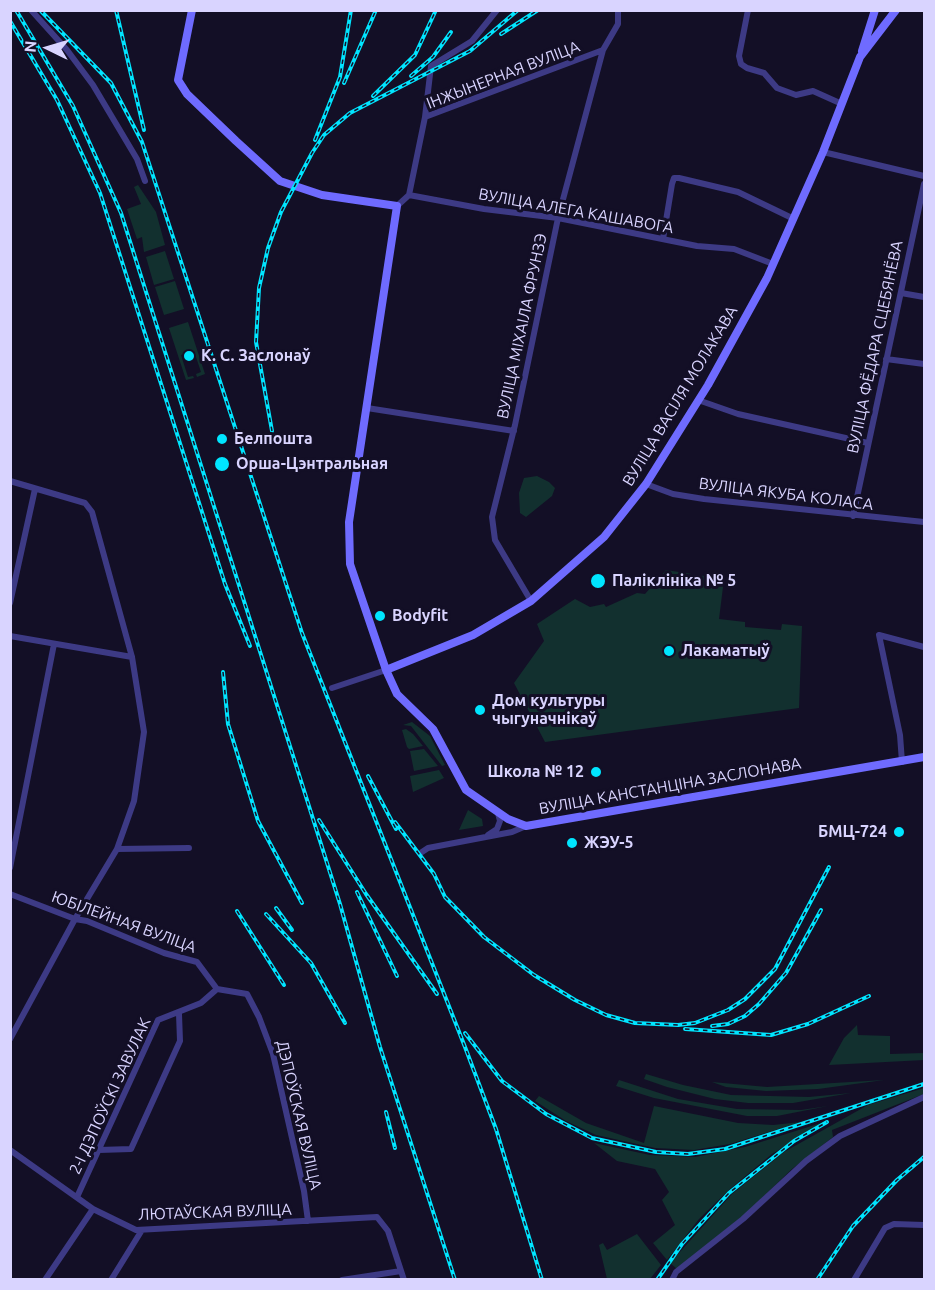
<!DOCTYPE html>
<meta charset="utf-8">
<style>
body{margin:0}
#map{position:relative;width:935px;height:1290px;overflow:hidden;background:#130f26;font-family:Ubuntu,sans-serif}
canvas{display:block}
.frame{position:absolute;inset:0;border:12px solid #d9d4ff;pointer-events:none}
.north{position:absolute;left:18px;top:18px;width:60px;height:60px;-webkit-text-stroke:4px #130f26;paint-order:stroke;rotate:275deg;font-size:16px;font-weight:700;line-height:24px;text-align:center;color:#d9d4ff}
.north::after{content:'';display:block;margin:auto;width:21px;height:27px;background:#d9d4ff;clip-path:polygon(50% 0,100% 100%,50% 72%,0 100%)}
</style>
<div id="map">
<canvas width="935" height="1290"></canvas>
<div class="frame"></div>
<div class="north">N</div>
</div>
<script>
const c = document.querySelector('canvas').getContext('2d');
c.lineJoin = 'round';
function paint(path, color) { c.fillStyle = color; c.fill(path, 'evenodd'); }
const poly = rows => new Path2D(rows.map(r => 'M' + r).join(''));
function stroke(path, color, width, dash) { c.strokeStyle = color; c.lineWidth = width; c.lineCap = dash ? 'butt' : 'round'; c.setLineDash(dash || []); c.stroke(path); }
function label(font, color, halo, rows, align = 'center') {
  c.font = font + ' Ubuntu,sans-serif'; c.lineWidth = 6; c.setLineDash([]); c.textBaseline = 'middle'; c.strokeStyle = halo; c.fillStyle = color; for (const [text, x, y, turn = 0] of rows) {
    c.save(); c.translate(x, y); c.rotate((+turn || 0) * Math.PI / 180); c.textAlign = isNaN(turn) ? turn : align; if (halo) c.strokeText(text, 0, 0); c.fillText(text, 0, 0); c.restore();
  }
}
const green = poly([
 [138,185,156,212,165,245,144,252,142,237,137,239,127,209,141,204,134,187],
 [165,251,174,279,154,285,146,257],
 [175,281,184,309,164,315,155,287],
 [188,322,205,374,197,377,196,374,201,372,194,351,181,355,188,377,193,376,194,378,186,380,169,328],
 [537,476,549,482,555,488,552,496,526,517,520,513,519,493,524,478],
 [666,570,724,579,719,619,745,622,745,627,781,630,782,624,802,626,799,708,545,742,514,683,544,641,537,624,575,599,590,607,604,604,606,607,637,593,645,594],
 [412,722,430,736,445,765,442,766,411,726,403,725],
 [406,729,413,734,423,746,409,749,407,747,402,730],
 [424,749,438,766,414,771,410,751],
 [439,770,444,778,413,792,410,776],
 [468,810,482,819,483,826,459,830],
 [857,1025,858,1035,890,1036,890,1054,924,1053,924,1060,829,1065,844,1038],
 [646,1074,683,1085,731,1095,809,1097,851,1093,793,1103,748,1103,715,1099,667,1087,644,1079],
 [619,1080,678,1099,737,1109,801,1110,828,1106,777,1116,747,1116,654,1098,616,1086],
 [884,1080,818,1089,766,1091,726,1087,712,1082,767,1087],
 [924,1088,924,1094,832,1130,833,1137,792,1169,742,1217,677,1269,670,1263,732,1194,784,1152,868,1105],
 [539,1096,586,1123,644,1143,654,1106,738,1123,773,1125,801,1122,730,1144,694,1150,655,1148,596,1135,566,1121,535,1101],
 [824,1122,772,1154,730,1189,699,1219,667,1260,653,1243,675,1225,662,1200,669,1192,655,1169,617,1161,594,1143,650,1155,695,1157,745,1147],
 [637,1234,661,1265,650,1279,607,1279,599,1245,603,1243,607,1250]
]);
const street = poly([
 [31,10,67,50,93,85,137,159,145,181],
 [748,10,739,56,741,64,747,68,764,73,777,88,796,95,813,91,842,104],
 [425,117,431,66,472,41,497,10],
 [823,152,924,176],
 [409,195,484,209,558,218,697,246,734,249,773,264],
 [397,206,409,195,425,117,603,50,618,24,618,10],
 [663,239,672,184,674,178,679,178,738,192,794,219],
 [901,293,924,297],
 [886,359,924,364],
 [698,400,738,414,868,443],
 [367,408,514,431],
 [10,481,85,503,92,512,132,657,144,732,134,801,117,849,75,919,10,1039],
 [646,484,673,494,704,499,924,522],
 [853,516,924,184],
 [531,601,495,540,492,517,515,425,558,218,603,50],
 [10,603,35,489],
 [10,636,132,657],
 [332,688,386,670],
 [902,762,900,735,879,635,924,647],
 [488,835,497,829,500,821,498,813],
 [117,849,189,848],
 [422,852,428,848,512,832,526,826],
 [10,868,54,644],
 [10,894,75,919,87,921,164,953,197,962,217,989],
 [10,1150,93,1209,136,1230,377,1217,388,1231,404,1280],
 [99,1150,131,1149,180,1041,179,1014],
 [77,1197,158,1020,201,1003,217,989,247,994,259,1017,273,1054,304,1191,308,1221],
 [45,1280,93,1209],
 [111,1280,142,1230],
 [342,1280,401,1271],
 [672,1280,676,1272,743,1219,806,1161,840,1136,924,1097],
 [854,1280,885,1228,894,1224,924,1225]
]);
const secondary = poly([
 [192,10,178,80,187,94,236,141,280,181,322,195,397,206,349,522,350,564,386,670,397,694,433,729,466,790,508,819,526,826,924,757],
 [862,51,875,10],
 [386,670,473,635,531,601,604,537,646,484,708,385,767,278,823,152,860,57,896,10]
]);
const rail = poly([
 [16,10,73,106,121,213,340,904,380,1047,455,1280],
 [40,10,111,83,142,142,302,633,465,1047,496,1129,542,1280],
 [116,10,144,130],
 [10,21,57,100,100,193,225,584,250,646],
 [501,34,538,10],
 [411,76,433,57,451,32],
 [344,83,376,10],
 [373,96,415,55,436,10],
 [315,140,340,77,351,10],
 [272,431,256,342,259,288,268,248,281,212,312,153,324,135,350,113,470,51,518,10],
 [223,672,228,724,258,821,302,903],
 [368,776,396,829],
 [319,820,366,894,437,994],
 [395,822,434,874,445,897,484,937,534,975,575,1000,606,1015,635,1023,678,1025,695,1023,728,1010,745,999,775,969,829,867],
 [357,892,397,976],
 [276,908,292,930],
 [237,911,284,985],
 [266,914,311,963,345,1023],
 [712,1026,728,1024,745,1016,759,1004,786,973,821,910],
 [685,1029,771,1035,808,1024,869,996],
 [465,1033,502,1081,546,1114,592,1138,656,1152,688,1154,725,1149,924,1084],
 [386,1112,395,1148],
 [657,1280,682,1244,729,1193,794,1141,827,1122],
 [817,1280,853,1226,897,1180,924,1157]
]);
const markers = [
 [189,356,6,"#00e5ff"],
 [222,439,6,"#00e5ff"],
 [222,464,8,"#00e5ff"],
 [598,581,8,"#00e5ff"],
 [380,616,6,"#00e5ff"],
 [669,651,6,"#00e5ff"],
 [480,710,6,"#00e5ff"],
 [596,772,6,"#00e5ff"],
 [899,832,6,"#00e5ff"],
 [572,843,6,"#00e5ff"]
];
const streetNames = [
 ["ІНЖЫНЕРНАЯ ВУЛІЦА",503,75,-21],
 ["ВУЛІЦА АЛЕГА КАШАВОГА",576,211,10],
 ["ВУЛІЦА МІХАІЛА ФРУНЗЭ",522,326,-78],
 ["ВУЛІЦА ФЁДАРА СЦЕБЯНЁВА",875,347,-78],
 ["ВУЛІЦА ВАСІЛЯ МОЛАКАВА",680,396,-59],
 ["ВУЛІЦА ЯКУБА КОЛАСА",786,494,7],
 ["ВУЛІЦА КАНСТАНЦІНА ЗАСЛОНАВА",670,786,-10],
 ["ЮБІЛЕЙНАЯ ВУЛІЦА",124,922,20],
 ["2-І ДЭПОЎСКІ ЗАВУЛАК",110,1096,-65],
 ["ДЭПОЎСКАЯ ВУЛІЦА",299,1115,77],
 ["ЛЮТАЎСКАЯ ВУЛІЦА",215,1212,-2]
];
const poiNames = [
 ["К. С. Заслонаў",201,356],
 ["Белпошта",234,439],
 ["Орша-Цэнтральная",236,464],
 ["Паліклініка № 5",612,581],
 ["Bodyfit",392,616],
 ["Лакаматыў",681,651],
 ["Дом культуры",492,701],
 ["чыгуначнікаў",492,719],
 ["Школа № 12",584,772,"right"],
 ["БМЦ-724",887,832,"right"],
 ["ЖЭУ-5",584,843]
];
paint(green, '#12302f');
stroke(street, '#3d3a85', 6);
stroke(secondary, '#6f6bff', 8);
stroke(rail, '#00e5ff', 4);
stroke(rail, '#130f26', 1.5, [4.5]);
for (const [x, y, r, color] of markers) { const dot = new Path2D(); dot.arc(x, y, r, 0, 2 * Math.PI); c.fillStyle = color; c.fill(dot); stroke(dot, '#130f26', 2); }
label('16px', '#d9d4ff', '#130f26', streetNames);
label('bold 16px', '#d9d4ff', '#130f26', poiNames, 'left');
</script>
